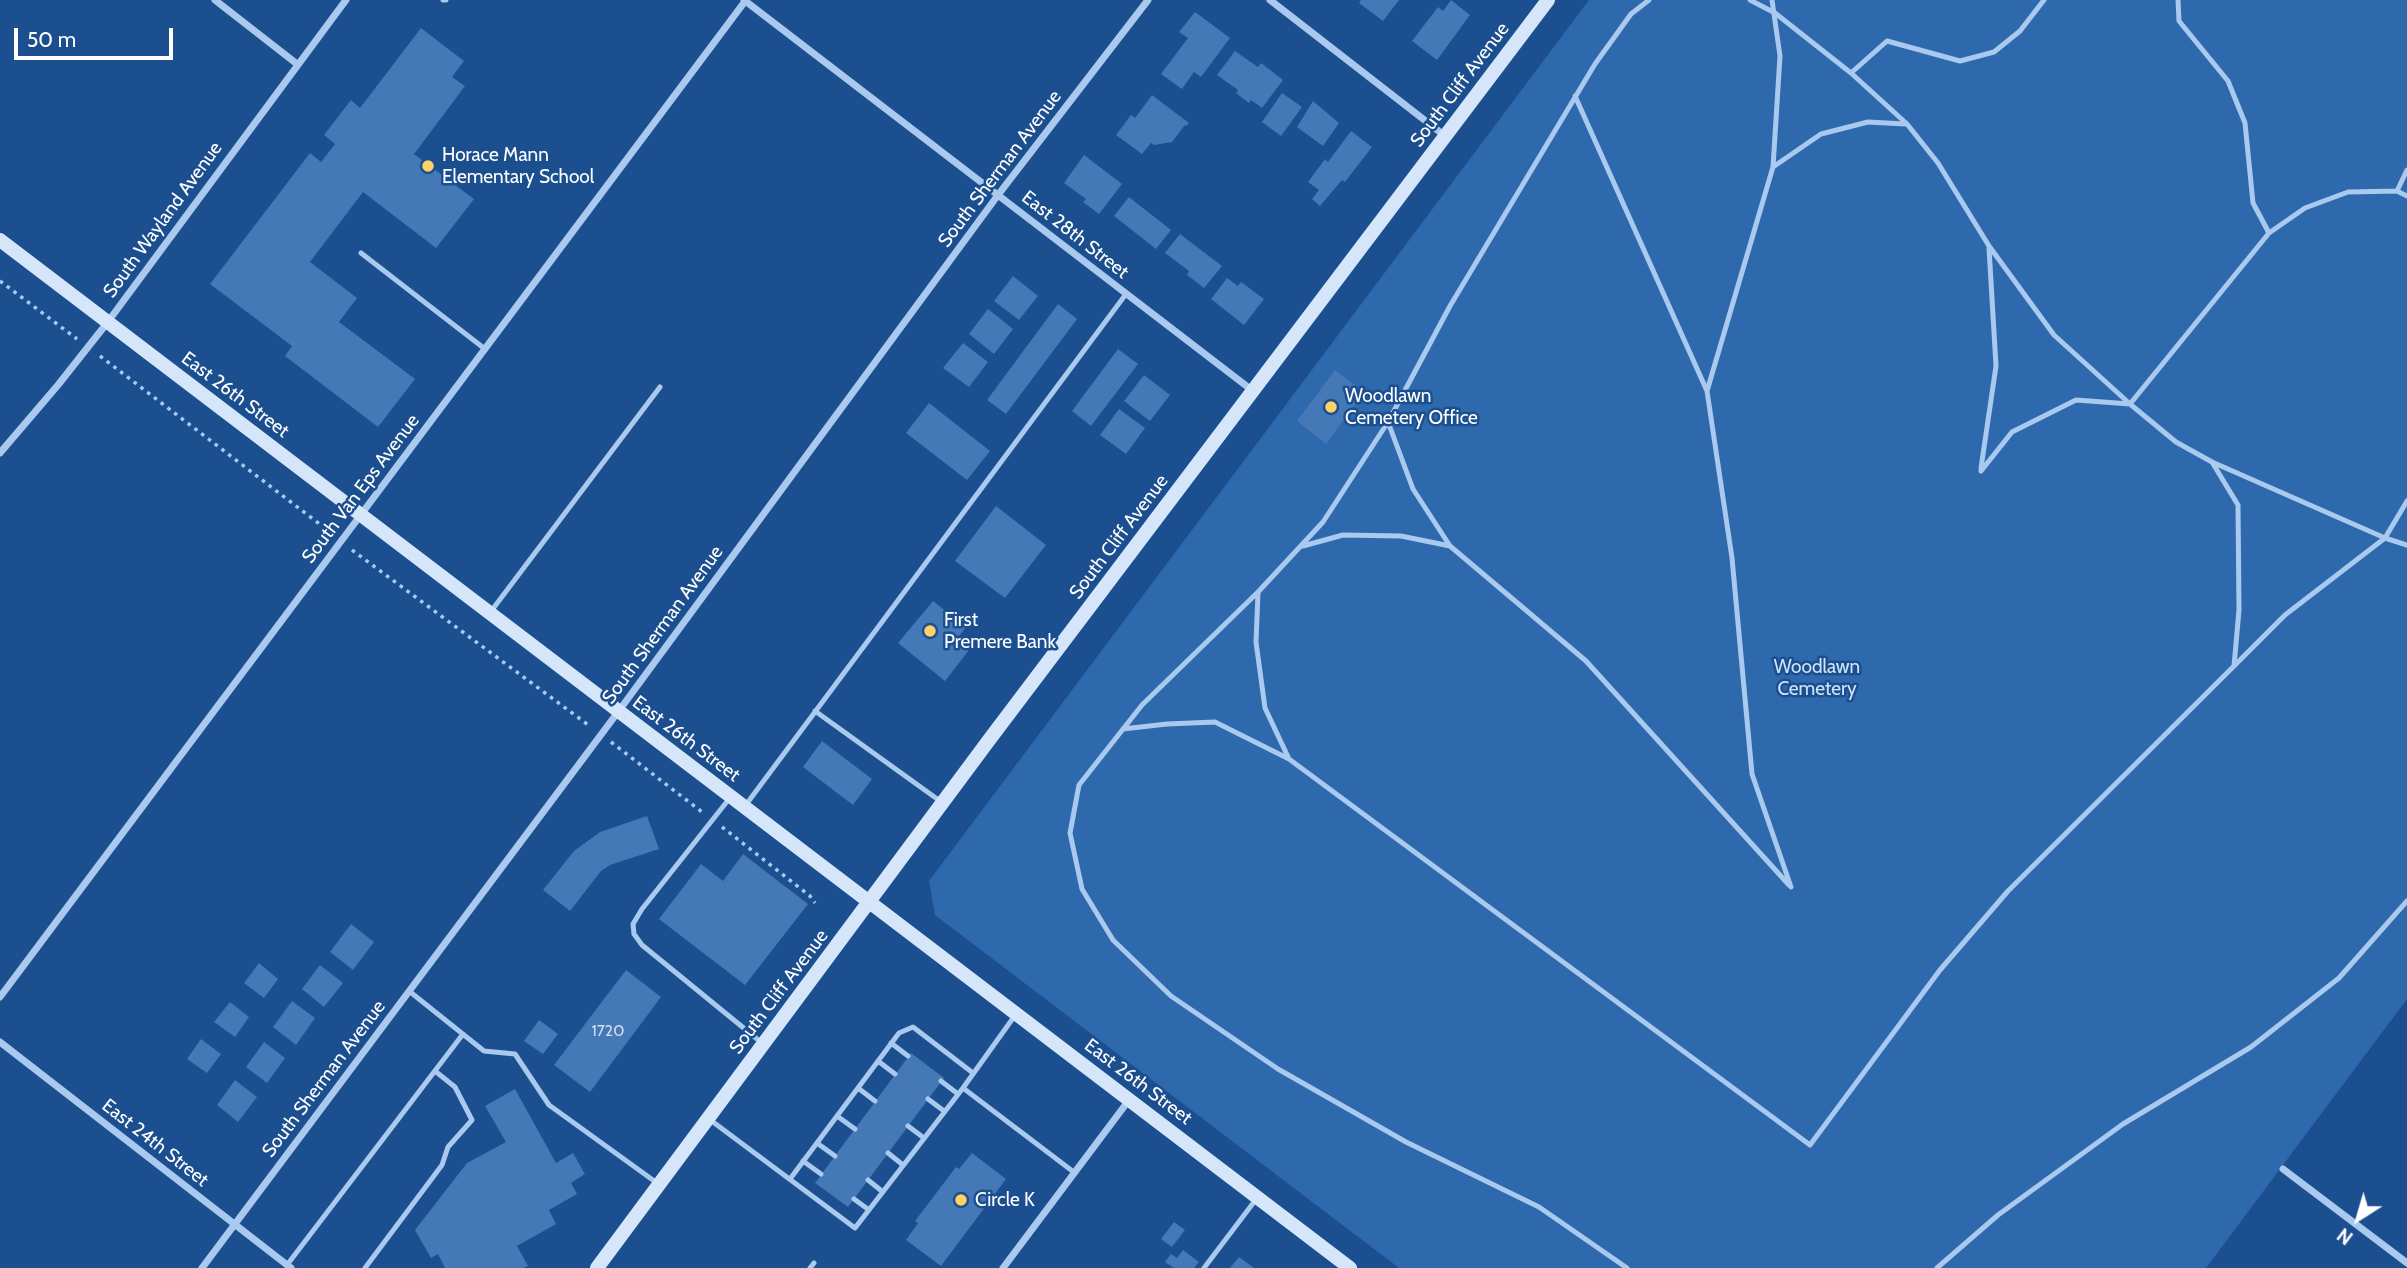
<!DOCTYPE html>
<style>
body{margin:0}
#map{position:relative;width:2407px;height:1268px;overflow:hidden;background:#1b4f8f;font-family:Cabin,sans-serif}
canvas{display:block}
.north{position:absolute;left:2323px;top:1184px;width:70px;height:70px;-webkit-text-stroke:5px #1b4f8f;paint-order:stroke;rotate:217deg;font-size:19px;font-weight:700;line-height:28px;text-align:center;color:#fff}
.north::after{content:'';display:block;margin:auto;width:24px;height:32px;background:#fff;clip-path:polygon(50% 0,100% 100%,50% 72%,0 100%)}
.scale{position:absolute;left:14px;top:28px;width:159px;height:32px;box-sizing:border-box;border:4px solid #fff;border-top:0;padding-left:9px;font-size:21px;line-height:24px;white-space:nowrap;color:#fff;-webkit-text-stroke:5px #1b4f8f;paint-order:stroke}
</style>
<div id="map">
<canvas width="2407" height="1268"></canvas>
<div class="north">N</div>
<div class="scale">50 m</div>
</div>
<script>
const c = document.querySelector('canvas').getContext('2d');
c.lineJoin = 'round';
function paint(path, color) { c.fillStyle = color; c.fill(path, 'evenodd'); }
const poly = rows => new Path2D(rows.map(r => 'M' + r).join(''));
function stroke(path, color, width, dash) { c.strokeStyle = color; c.lineWidth = width; c.lineCap = dash ? 'butt' : 'round'; c.setLineDash(dash || []); c.stroke(path); }
function label(font, color, halo, rows, align = 'center') {
  c.font = font + ' Cabin,sans-serif'; c.lineWidth = 5; c.setLineDash([]); c.textBaseline = 'middle'; c.strokeStyle = halo; c.fillStyle = color; for (const [text, x, y, turn = 0] of rows) {
    c.save(); c.translate(x, y); c.rotate((+turn || 0) * Math.PI / 180); c.textAlign = isNaN(turn) ? turn : align; if (halo) c.strokeText(text, 0, 0); c.fillText(text, 0, 0); c.restore();
  }
}
const green = poly([
 [1589,0,2407,0,2407,999,2206,1268,1399,1268,935,915,929,881]
]);
const building = poly([
 [1361,0,1399,0,1383,21,1359,3],
 [1451,0,1470,15,1437,60,1412,41,1438,7,1443,11],
 [1195,12,1230,38,1201,77,1194,72,1182,89,1161,74,1188,38,1179,32],
 [421,28,464,61,452,77,465,86,414,154,474,199,436,248,363,192,310,262,357,298,339,322,415,379,378,427,285,356,292,346,210,284,310,153,321,162,335,144,324,135,351,100,360,108],
 [1235,51,1258,67,1261,63,1283,80,1262,108,1251,100,1249,103,1236,93,1238,90,1217,75],
 [1282,93,1302,107,1281,136,1262,122],
 [1152,95,1189,123,1186,126,1185,125,1172,142,1154,145,1151,143,1142,154,1116,135,1131,115,1135,118],
 [1313,101,1339,123,1323,146,1297,127],
 [1351,131,1372,147,1345,182,1342,180,1320,206,1312,199,1319,190,1308,182,1325,159,1328,162],
 [1084,155,1122,184,1099,214,1083,202,1086,199,1064,183],
 [1129,197,1171,230,1156,249,1114,216],
 [1180,234,1222,266,1204,288,1187,275,1189,271,1165,253],
 [1013,276,1038,296,1019,320,994,301],
 [1227,278,1238,286,1241,282,1264,299,1244,325,1211,299],
 [1058,304,1077,319,1006,414,987,400],
 [988,309,1013,329,994,354,969,334],
 [963,343,988,362,969,387,943,368],
 [1118,349,1138,364,1091,426,1072,411],
 [1335,370,1364,392,1326,444,1297,421],
 [1144,375,1170,395,1150,421,1124,401],
 [929,403,990,451,967,480,906,433],
 [1119,409,1145,428,1126,454,1100,435],
 [996,506,1046,545,1005,598,955,561],
 [933,601,966,627,957,639,969,650,945,681,898,643],
 [822,741,872,779,853,805,803,767],
 [647,816,659,849,610,865,601,871,570,911,543,890,574,851,600,832],
 [743,854,808,904,745,985,659,919,701,864,723,881],
 [351,924,374,942,353,970,330,952],
 [259,963,278,979,264,998,244,983],
 [320,965,343,983,324,1007,302,989],
 [626,970,661,997,590,1092,554,1065],
 [292,1001,315,1018,296,1045,273,1027],
 [230,1002,249,1017,235,1037,214,1022],
 [539,1020,558,1034,543,1054,524,1041],
 [201,1039,221,1054,207,1073,187,1059],
 [264,1042,285,1058,267,1083,246,1067],
 [911,1053,944,1078,848,1207,815,1183],
 [235,1080,257,1097,238,1122,217,1105],
 [515,1089,556,1163,573,1153,585,1174,571,1183,577,1194,549,1210,556,1224,517,1246,528,1266,523,1268,445,1268,438,1254,431,1258,415,1230,467,1163,506,1142,485,1106],
 [972,1153,1006,1179,941,1266,906,1240,918,1223,915,1221,956,1167,959,1169],
 [1174,1222,1185,1230,1172,1247,1161,1239],
 [1183,1250,1199,1262,1194,1268,1174,1268,1165,1262,1171,1254,1177,1258],
 [1239,1257,1254,1268,1230,1268]
]);
const path = poly([
 [0,281,77,339],
 [100,356,330,532],
 [352,550,591,727],
 [611,742,702,812],
 [722,827,810,896,815,903]
]);
const service = poly([
 [443,0,446,0],
 [1750,0,1775,13,1851,73,1907,124,1938,163,1989,246,2054,335,2130,404,2176,442,2212,462,2385,538,2407,545],
 [2178,0,2179,21,2228,81,2245,123,2253,203,2269,233],
 [1851,73,1887,41,1960,61,1994,52,2020,31,2044,0],
 [1575,96,1707,391,1732,558,1752,774,1791,887],
 [1773,167,1821,134,1868,122,1905,124],
 [2397,191,2407,170],
 [361,253,485,349],
 [1707,391,1773,167,1780,56,1772,0],
 [1388,422,1413,489,1450,546,1586,661,1789,885],
 [1981,468,1996,366,1989,248],
 [1981,471,2012,432,2076,400,2130,404,2269,233,2305,208,2348,192,2397,191,2407,196],
 [1303,546,1343,535,1401,536,1450,546],
 [1258,593,1256,642,1265,708,1289,759,1810,1145,1940,970,2008,891,2234,666,2239,610,2238,505,2212,462],
 [492,610,660,387],
 [2234,666,2285,615,2385,538,2407,501],
 [815,711,940,801],
 [1123,729,1167,724,1215,722,1289,759],
 [729,799,642,909,633,924,634,934,642,945,762,1043],
 [745,806,1126,294],
 [409,991,484,1051,515,1054,549,1105,657,1183],
 [1016,1014,963,1088,1075,1173],
 [891,1043,908,1056],
 [878,1061,895,1074],
 [941,1081,958,1094],
 [858,1088,875,1101],
 [928,1099,944,1111],
 [837,1116,855,1129],
 [709,1119,855,1228,963,1088],
 [908,1126,924,1138],
 [817,1143,835,1156],
 [888,1153,903,1165],
 [803,1161,821,1174],
 [790,1179,899,1033,913,1027,973,1073],
 [868,1180,883,1192],
 [854,1199,869,1210],
 [287,1265,463,1034],
 [365,1268,442,1165,448,1147,472,1120,455,1087,435,1071],
 [810,1268,814,1263],
 [1204,1268,1257,1198],
 [1627,1268,1539,1207,1406,1142,1278,1069,1171,996,1113,940,1082,889,1070,833,1079,785,1142,705,1258,592,1323,522,1388,422,1450,306,1595,64,1631,14,1649,0],
 [1937,1268,1998,1215,2123,1124,2251,1047,2339,978,2407,901]
]);
const minor = poly([
 [215,0,297,64],
 [744,0,1253,391],
 [1270,0,1445,136],
 [0,453,58,385,107,323,346,0],
 [0,997,746,0],
 [0,1042,291,1268],
 [2283,1169,2407,1263],
 [202,1268,618,712,998,195,1148,0],
 [1003,1268,1129,1100]
]);
const secondary = poly([
 [0,240,1350,1268],
 [597,1268,989,740,1548,0]
]);
const markers = [
 [428,166,7,"#ffd166"],
 [1331,407,7,"#ffd166"],
 [930,631,7,"#ffd166"],
 [961,1200,7,"#ffd166"]
];
const numberNames = [
 ["1720",608,1031]
];
const streetNames = [
 ["South Cliff Avenue",1460,85,-53],
 ["South Sherman Avenue",1000,169,-53],
 ["South Wayland Avenue",163,220,-54],
 ["East 28th Street",1075,235,38],
 ["East 26th Street",235,395,37],
 ["South Van Eps Avenue",361,489,-53],
 ["South Cliff Avenue",1119,537,-53],
 ["South Sherman Avenue",663,625,-54],
 ["East 26th Street",686,739,37],
 ["South Cliff Avenue",779,992,-53],
 ["South Sherman Avenue",324,1079,-53],
 ["East 26th Street",1138,1082,37],
 ["East 24th Street",155,1143,38]
];
const poiNames = [
 ["Horace Mann",442,155],
 ["Elementary School",442,177],
 ["Woodlawn",1345,396],
 ["Cemetery Office",1345,418],
 ["First",944,620],
 ["Premere Bank",944,642],
 ["Circle K",975,1200]
];
const parkNames = [
 ["Woodlawn",1817,667],
 ["Cemetery",1817,689]
];
paint(green, '#2e69ad');
paint(building, '#4478b7');
stroke(path, '#a9c9ee', 3.5, [3.5, 5]);
stroke(service, '#a9c9ee', 5);
stroke(minor, '#a9c9ee', 7);
stroke(secondary, '#d6e6fa', 14);
for (const [x, y, r, color] of markers) { const dot = new Path2D(); dot.arc(x, y, r, 0, 2 * Math.PI); c.fillStyle = color; c.fill(dot); stroke(dot, '#1b4f8f', 2.5); }
label('16px', '#d0dded', null, numberNames);
label('19px', '#fff', '#1b4f8f', streetNames);
label('19px', '#fff', '#1b4f8f', poiNames, 'left');
label('19px', '#cfe3fa', '#1b4f8f', parkNames);
</script>
